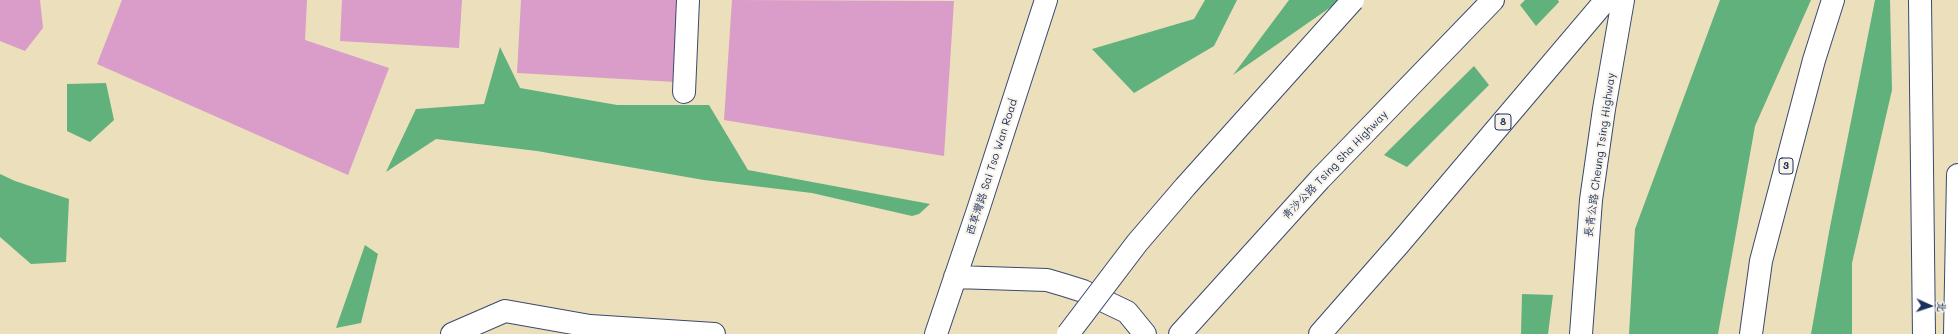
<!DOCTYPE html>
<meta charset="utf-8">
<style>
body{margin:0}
#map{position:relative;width:1958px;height:334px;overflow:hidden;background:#ebdfbc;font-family:Mali,"LXGW WenKai TC",sans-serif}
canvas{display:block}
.north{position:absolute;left:1910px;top:286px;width:40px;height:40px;-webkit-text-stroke:3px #f7f3e8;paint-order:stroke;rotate:93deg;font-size:11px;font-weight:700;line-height:16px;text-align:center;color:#1b2f5e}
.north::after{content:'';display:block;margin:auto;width:14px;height:18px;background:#1b2f5e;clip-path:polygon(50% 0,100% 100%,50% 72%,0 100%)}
</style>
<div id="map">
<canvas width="1958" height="334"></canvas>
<div class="north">北</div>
</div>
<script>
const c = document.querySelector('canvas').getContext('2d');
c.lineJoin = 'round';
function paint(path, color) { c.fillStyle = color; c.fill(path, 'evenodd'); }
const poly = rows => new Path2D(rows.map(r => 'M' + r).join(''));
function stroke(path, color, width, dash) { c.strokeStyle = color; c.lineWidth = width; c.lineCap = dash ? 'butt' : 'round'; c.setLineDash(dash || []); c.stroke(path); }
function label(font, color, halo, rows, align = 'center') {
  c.font = font + ' Mali,"LXGW WenKai TC",sans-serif'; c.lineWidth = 4; c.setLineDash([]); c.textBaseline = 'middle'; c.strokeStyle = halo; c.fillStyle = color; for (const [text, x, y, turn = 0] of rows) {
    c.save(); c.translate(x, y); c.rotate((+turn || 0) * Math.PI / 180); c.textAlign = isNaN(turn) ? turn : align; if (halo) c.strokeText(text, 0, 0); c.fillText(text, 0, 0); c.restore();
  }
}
const forest = poly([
 [1205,0,1237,0,1214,46,1134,93,1092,49,1194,19],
 [1289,0,1341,0,1233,75],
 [1525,0,1558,0,1559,2,1536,26,1520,5],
 [1720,0,1811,0,1755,126,1718,334,1629,334,1635,229],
 [1875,0,1890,0,1892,90,1852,263,1852,334,1811,334,1829,232],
 [500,47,520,88,617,105,709,105,748,170,930,204,919,214,912,216,812,193,704,180,537,151,436,139,386,172,416,109,484,104],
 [1474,66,1489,85,1407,167,1384,155],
 [106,83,114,120,90,142,67,131,67,84],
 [0,174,15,181,69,199,66,262,31,264,0,237],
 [365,245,378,254,361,323,336,328],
 [1522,294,1553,295,1548,334,1521,334]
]);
const building = poly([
 [0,0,40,0,43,28,25,51,0,41],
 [122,0,307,0,305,40,389,68,348,175,97,64],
 [342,0,462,0,459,48,340,41],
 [521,0,679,0,675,82,517,73],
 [732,0,954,1,944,156,724,120]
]);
const minor = poly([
 [684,92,688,0],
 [955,277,1047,280,1064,285,1083,291,1127,312,1145,334],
 [452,334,505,311,590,326,714,334],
 [936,334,978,210,1046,0]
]);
const highway = poly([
 [1920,0,1924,334],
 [1180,334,1320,179,1493,0],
 [1320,334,1399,244,1606,0],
 [1581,334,1591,200,1604,109,1623,0],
 [1751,334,1761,261,1814,60,1833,0],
 [1955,334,1958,175]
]);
const highwayBridge = poly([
 [1068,334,1137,243,1185,187,1353,0]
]);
const shields = [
 [1503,122,16],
 [1786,166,14]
];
const shieldNames = [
 ["8",1503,122],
 ["3",1786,166]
];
const streetNames = [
 ["長青公路 Cheung Tsing Highway",1600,155,-82],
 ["青沙公路 Tsing Sha Highway",1335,165,-46],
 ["西草灣路 Sai Tso Wan Road",992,167,-72]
];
paint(forest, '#61b17c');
paint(building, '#da9cc8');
stroke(minor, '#3a496c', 24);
stroke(highway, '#3a496c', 24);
stroke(minor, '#fff', 22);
stroke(highway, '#fff', 22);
stroke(highwayBridge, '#3a496c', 24, []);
stroke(highwayBridge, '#fff', 22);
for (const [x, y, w] of shields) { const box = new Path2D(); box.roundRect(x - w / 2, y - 8, w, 16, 3); c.fillStyle = '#f7f3e8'; c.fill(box); stroke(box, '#1b2f5e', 1); }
label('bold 10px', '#1b2f5e', null, shieldNames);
label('11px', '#1b2f5e', '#f7f3e8', streetNames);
</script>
